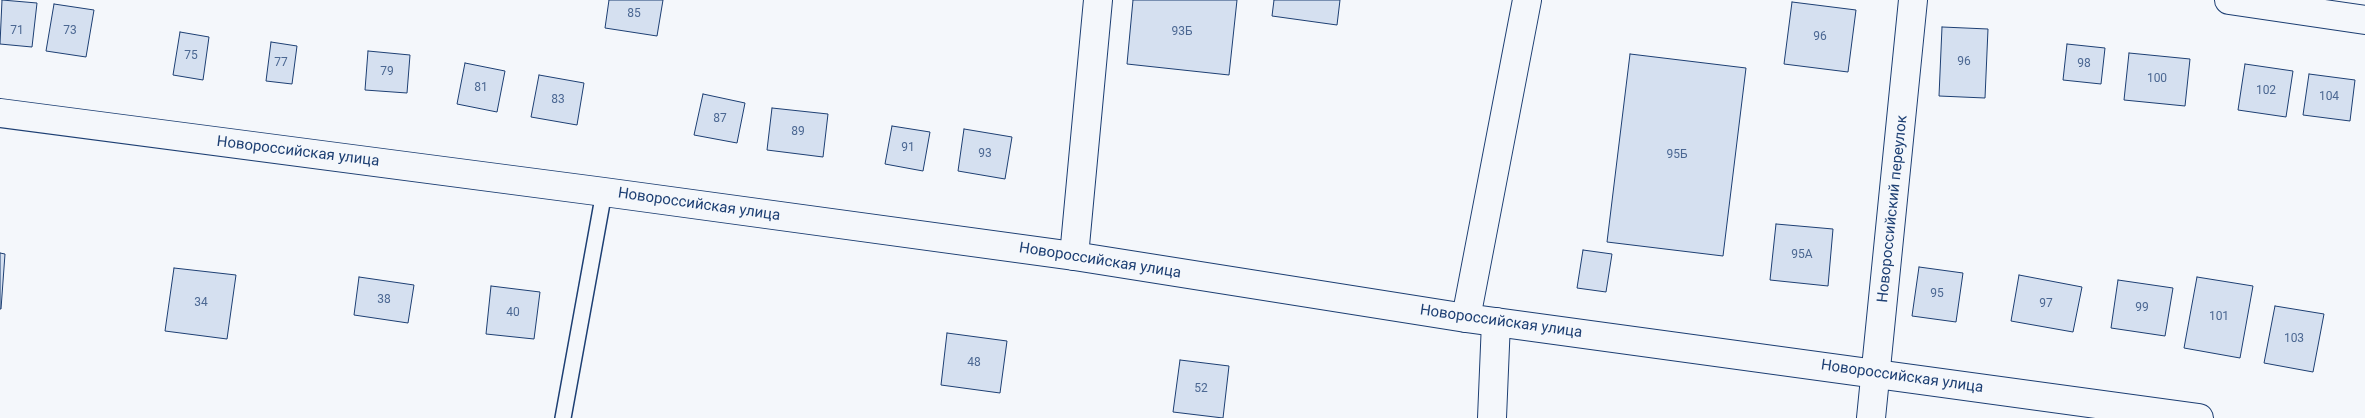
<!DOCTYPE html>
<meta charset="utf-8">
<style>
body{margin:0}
canvas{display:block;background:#f4f7fb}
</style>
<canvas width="2365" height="418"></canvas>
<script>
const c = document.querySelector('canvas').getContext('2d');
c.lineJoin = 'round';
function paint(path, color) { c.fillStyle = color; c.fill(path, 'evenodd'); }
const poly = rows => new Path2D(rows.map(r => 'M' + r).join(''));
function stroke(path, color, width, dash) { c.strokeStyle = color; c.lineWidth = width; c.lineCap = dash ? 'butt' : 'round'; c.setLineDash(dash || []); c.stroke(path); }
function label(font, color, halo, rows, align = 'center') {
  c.font = font + ' Roboto,sans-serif'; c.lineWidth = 4; c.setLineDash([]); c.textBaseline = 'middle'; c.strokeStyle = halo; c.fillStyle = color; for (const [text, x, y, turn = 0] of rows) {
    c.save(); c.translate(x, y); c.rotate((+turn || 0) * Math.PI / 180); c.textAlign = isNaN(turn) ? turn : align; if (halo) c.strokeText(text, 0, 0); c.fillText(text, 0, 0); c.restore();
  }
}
const building = poly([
 [2,0,37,3,32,47,0,44,2,0],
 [609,0,663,0,657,36,605,28,609,0],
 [1133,0,1237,0,1229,75,1127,64,1133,0],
 [1274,0,1340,0,1337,25,1272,16,1274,0],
 [1792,2,1856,10,1848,72,1784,64,1792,2],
 [54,4,94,10,86,57,46,51,54,4],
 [1942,27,1988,29,1985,98,1939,96,1942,27],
 [180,32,209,37,203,80,173,75,180,32],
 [271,42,297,46,292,84,266,81,271,42],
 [2067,44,2105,48,2101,84,2063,80,2067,44],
 [368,51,410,55,407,93,365,90,368,51],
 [2129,53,2190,59,2185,106,2124,100,2129,53],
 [1630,54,1746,68,1723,256,1607,242,1630,54],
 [465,63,505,71,497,112,457,104,465,63],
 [2245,64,2293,71,2286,117,2238,110,2245,64],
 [2309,74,2355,80,2350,121,2303,115,2309,74],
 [539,75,584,83,577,125,531,117,539,75],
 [703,94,745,103,737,143,694,135,703,94],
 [772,108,828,114,823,157,767,150,772,108],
 [892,126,930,132,923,171,885,164,892,126],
 [964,129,1012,137,1005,179,958,171,964,129],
 [1776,224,1833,229,1828,286,1770,280,1776,224],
 [1583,250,1612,254,1606,292,1577,288,1583,250],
 [0,253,5,254,1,309,0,309,0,253],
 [1919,267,1963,273,1956,322,1912,316,1919,267],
 [174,268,236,275,227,339,165,331,174,268],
 [2019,275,2082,287,2073,332,2011,321,2019,275],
 [359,277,414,285,408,323,354,315,359,277],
 [2197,277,2253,286,2240,358,2184,348,2197,277],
 [2118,280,2173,288,2165,336,2111,328,2118,280],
 [491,286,540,292,534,339,486,334,491,286],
 [2275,306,2324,314,2313,372,2264,363,2275,306],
 [947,333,1007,341,1000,393,941,385,947,333],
 [1180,360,1229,366,1223,418,1173,412,1180,360]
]);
const lane = poly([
 [563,418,604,192]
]);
const street = poly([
 [2229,0,2365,20],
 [1074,256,1098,0],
 [1466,318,1527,0],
 [1492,418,1496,322],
 [1871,418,1913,0]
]);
const secondary = poly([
 [0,113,604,192,1074,256,1466,318,2199,418]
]);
const numberNames = [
 ["85",634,14],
 ["71",17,31],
 ["73",70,31],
 ["93Б",1182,32],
 ["96",1820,37],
 ["75",191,56],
 ["96",1964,62],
 ["77",281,63],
 ["98",2084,64],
 ["79",387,72],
 ["100",2157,79],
 ["81",481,88],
 ["102",2266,91],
 ["104",2329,97],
 ["83",558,100],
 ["87",720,119],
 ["89",798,132],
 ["91",908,148],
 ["93",985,154],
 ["95Б",1677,155],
 ["95А",1802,255],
 ["95",1937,294],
 ["38",384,300],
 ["34",201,303],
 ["97",2046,304],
 ["99",2142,308],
 ["40",513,313],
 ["101",2219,317],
 ["103",2294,339],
 ["48",974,363],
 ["52",1201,389]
];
const streetNames = [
 ["Новороссийская улица",298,152,7],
 ["Новороссийская улица",699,205,8],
 ["Новороссийский переулок",1893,209,-84],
 ["Новороссийская улица",1100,261,9],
 ["Новороссийская улица",1501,322,8],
 ["Новороссийская улица",1902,377,8]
];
paint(building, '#d5e0f0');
stroke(building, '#1d3f73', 1);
stroke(lane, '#1d3f73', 18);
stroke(street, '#1d3f73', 30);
stroke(secondary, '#1d3f73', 30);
stroke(lane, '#f4f7fb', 15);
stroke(street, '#f4f7fb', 28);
stroke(secondary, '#f4f7fb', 28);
label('12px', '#4b6792', null, numberNames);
label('15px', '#1d3f73', '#f4f7fb', streetNames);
</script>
